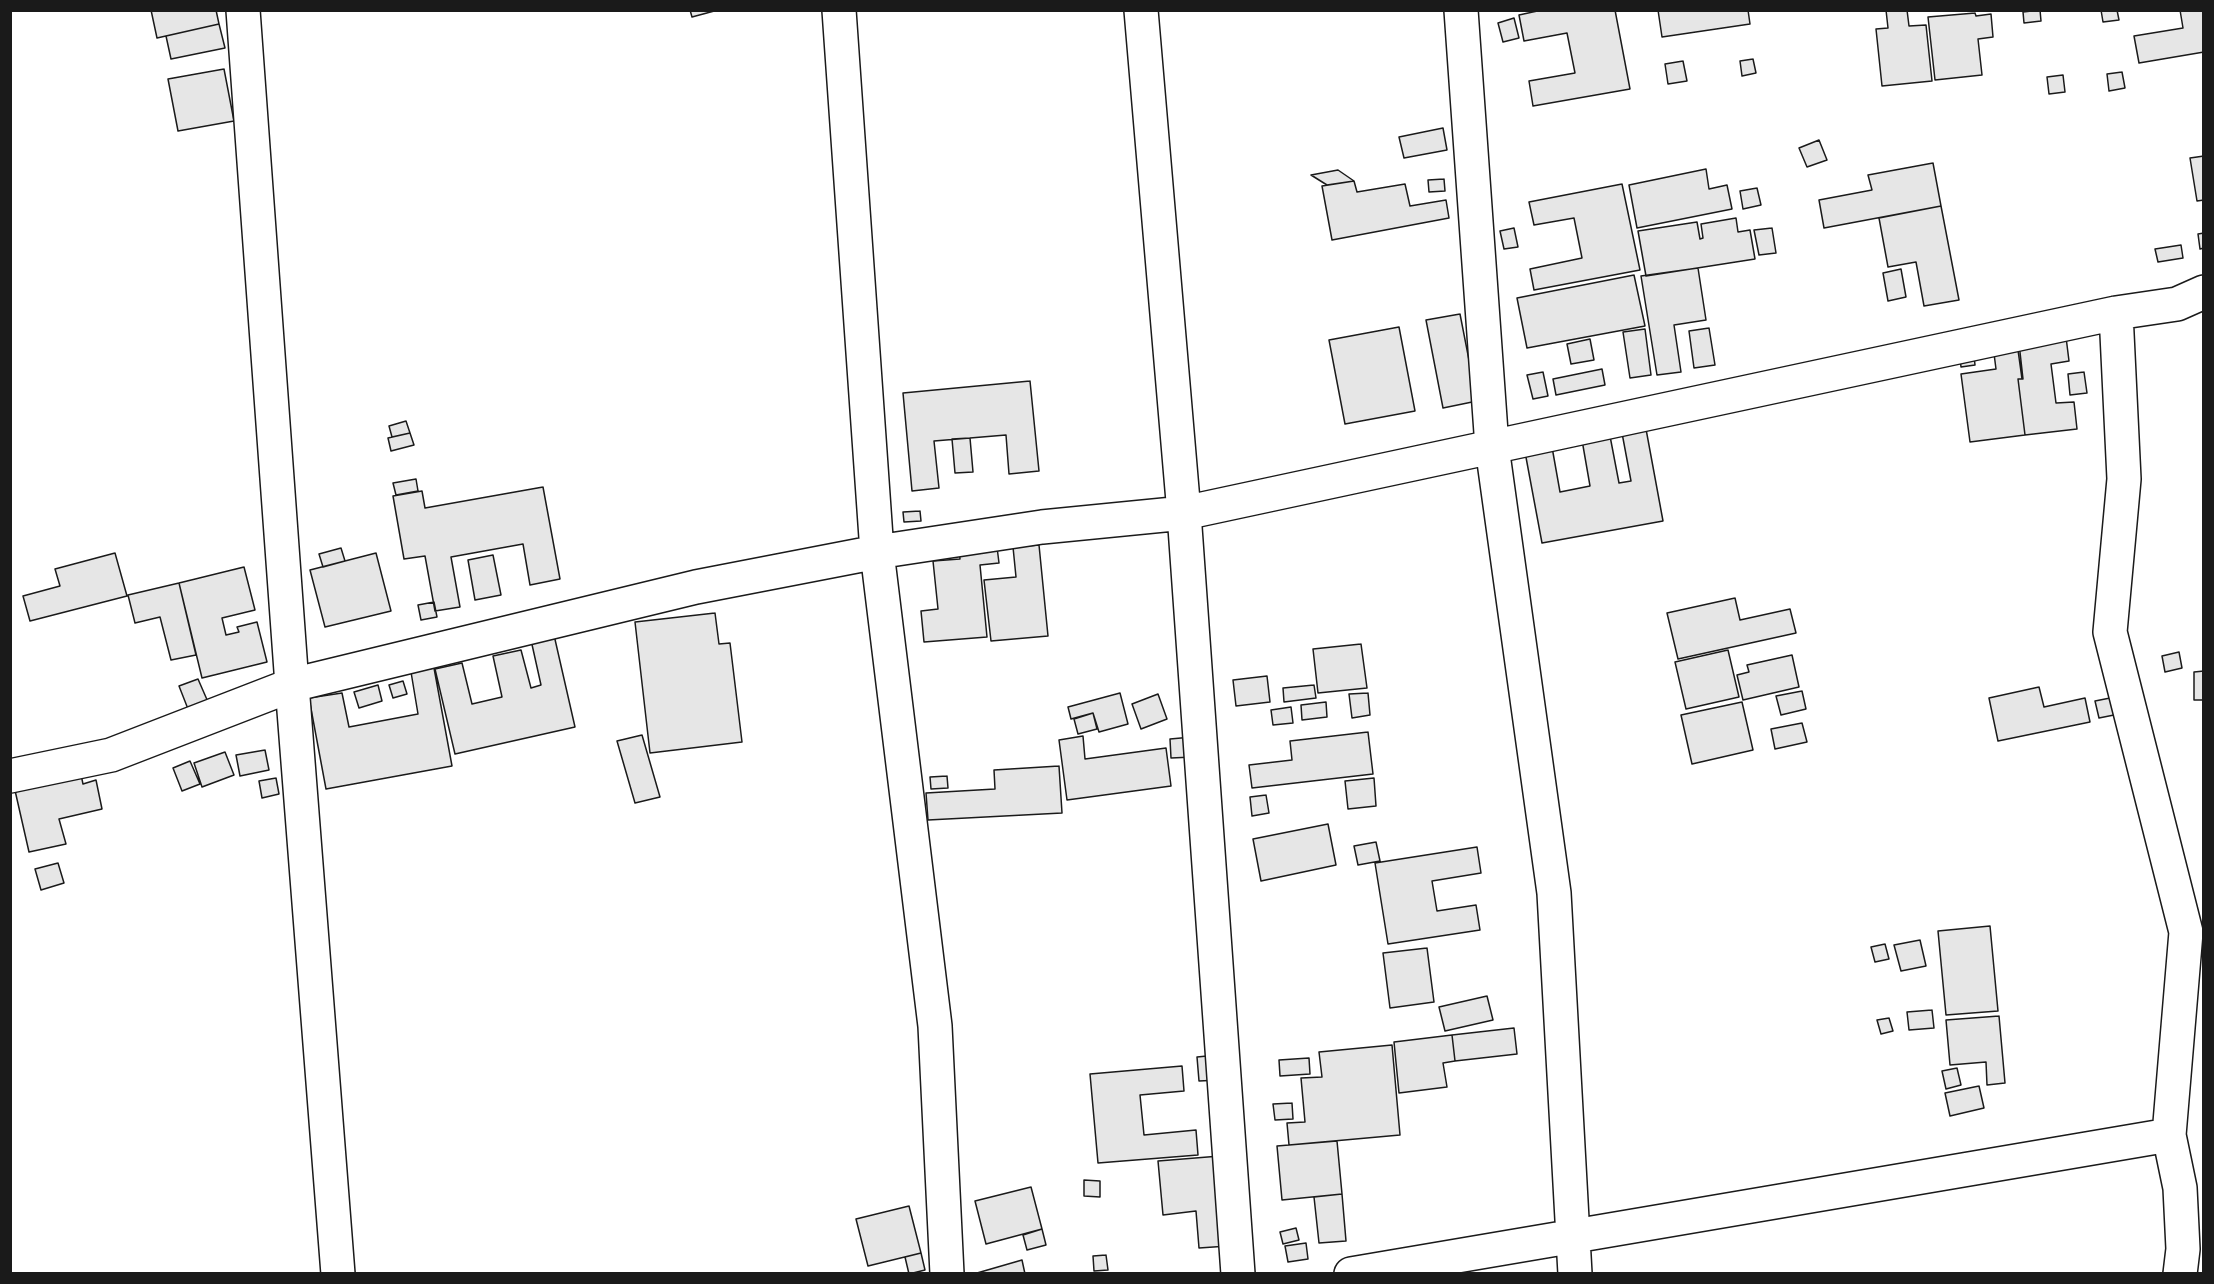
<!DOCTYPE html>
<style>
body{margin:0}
#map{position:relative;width:2214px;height:1284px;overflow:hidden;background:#fff;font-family:Lora,serif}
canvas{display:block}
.frame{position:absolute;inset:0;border:12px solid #1a1a1a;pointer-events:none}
</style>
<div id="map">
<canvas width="2214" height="1284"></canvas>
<div class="frame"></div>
</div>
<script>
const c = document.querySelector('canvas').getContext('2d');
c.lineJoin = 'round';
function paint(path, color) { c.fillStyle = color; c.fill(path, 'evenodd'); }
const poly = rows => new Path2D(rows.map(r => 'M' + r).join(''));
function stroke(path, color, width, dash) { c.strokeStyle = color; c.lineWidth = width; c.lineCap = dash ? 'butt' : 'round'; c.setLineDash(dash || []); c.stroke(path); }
const building = poly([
 [151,10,216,10,219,24,157,38,151,10],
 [690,10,718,10,692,17,690,10],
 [1542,10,1615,10,1630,89,1533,106,1529,81,1575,73,1567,33,1524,41,1519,15,1542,10],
 [1658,10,1748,10,1750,24,1662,37,1658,10],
 [1886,10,1907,10,1909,26,1926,25,1932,81,1882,86,1876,29,1888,28,1886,10],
 [2040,10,2041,21,2024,23,2023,12,2040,10],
 [2101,10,2117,10,2119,20,2103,22,2101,10],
 [2180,10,2204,10,2204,52,2139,63,2134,36,2183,28,2180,10],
 [1975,13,1976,16,1991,14,1993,37,1978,39,1982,75,1935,80,1928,17,1975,13],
 [1514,18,1519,38,1503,42,1498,23,1514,18],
 [219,24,225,48,171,59,166,36,219,24],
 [1753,59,1756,73,1742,76,1740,61,1753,59],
 [1683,61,1687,81,1668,84,1665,64,1683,61],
 [224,69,234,121,178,131,168,79,224,69],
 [2122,72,2125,88,2109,91,2107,74,2122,72],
 [2063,75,2065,92,2049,94,2047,77,2063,75],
 [1443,128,1447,150,1404,158,1399,137,1443,128],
 [1819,140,1827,160,1807,167,1799,148,1819,140],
 [2204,156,2204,200,2197,201,2190,158,2204,156],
 [1933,163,1941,206,1824,228,1819,200,1872,190,1868,175,1933,163],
 [1706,169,1709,189,1727,185,1732,209,1637,228,1629,185,1706,169],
 [1338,170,1354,181,1327,185,1311,175,1338,170],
 [1444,179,1445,191,1429,192,1428,180,1444,179],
 [1354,181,1357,192,1405,184,1410,206,1446,200,1449,218,1332,240,1322,186,1354,181],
 [1622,184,1640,270,1534,290,1530,269,1582,258,1574,218,1534,225,1529,202,1622,184],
 [1757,188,1761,205,1743,209,1740,191,1757,188],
 [1941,206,1959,300,1924,306,1916,262,1888,267,1879,218,1941,206],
 [1736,218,1738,232,1750,230,1755,259,1646,276,1638,231,1697,222,1700,239,1703,238,1701,224,1736,218],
 [1514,228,1518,247,1504,249,1500,231,1514,228],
 [1772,228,1776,253,1759,255,1754,230,1772,228],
 [2204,233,2204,248,2200,249,2198,234,2204,233],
 [2181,245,2183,258,2158,262,2155,249,2181,245],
 [1698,268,1706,320,1674,325,1681,372,1657,375,1641,276,1698,268],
 [1901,269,1906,297,1888,301,1883,273,1901,269],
 [1634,275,1645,326,1527,348,1517,298,1634,275],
 [1460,314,1477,401,1443,408,1426,320,1460,314],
 [1399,327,1415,411,1345,424,1329,340,1399,327],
 [1709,328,1715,365,1694,368,1689,331,1709,328],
 [1645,329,1651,375,1630,378,1623,332,1645,329],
 [2066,337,2069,361,2051,364,2056,403,2074,402,2077,429,2025,435,2018,379,2023,379,2019,343,2066,337],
 [1590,339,1594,360,1571,364,1567,344,1590,339],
 [2017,343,2022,379,2018,379,2025,435,1970,442,1961,374,1996,369,1993,346,2017,343],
 [1973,347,1975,365,1961,367,1959,349,1973,347],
 [1602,369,1605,385,1556,395,1553,379,1602,369],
 [1543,372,1548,396,1533,399,1527,375,1543,372],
 [2084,372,2087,393,2070,395,2068,374,2084,372],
 [1030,381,1039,471,1009,474,1006,435,934,441,939,488,912,491,903,393,1030,381],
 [406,421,410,433,392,437,389,426,406,421],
 [1646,429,1663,521,1542,543,1525,452,1552,447,1560,492,1590,486,1582,440,1610,436,1619,483,1631,481,1622,433,1646,429],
 [410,433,414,445,391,451,388,438,410,433],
 [970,438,973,472,955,473,952,439,970,438],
 [416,479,418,491,396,495,393,483,416,479],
 [543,487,560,579,530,585,523,544,451,557,460,607,435,611,425,556,404,559,393,496,422,491,425,508,543,487],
 [920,511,921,521,904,522,903,512,920,511],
 [1039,545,1048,636,991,641,984,580,1016,577,1013,547,1039,545],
 [997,547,999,563,980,565,987,637,924,642,921,611,938,609,933,561,960,559,959,550,997,547],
 [341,548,345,561,323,567,319,554,341,548],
 [115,553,127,596,30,621,23,596,60,586,55,569,115,553],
 [376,553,391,611,325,627,310,570,376,553],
 [493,555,501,595,475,600,468,560,493,555],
 [244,567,255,610,222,618,226,635,239,632,237,627,257,622,267,662,202,678,179,583,244,567],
 [179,583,196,655,171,660,160,617,135,623,128,595,179,583],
 [1735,598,1740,620,1790,609,1796,633,1678,659,1667,613,1735,598],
 [434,602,437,617,421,620,418,605,434,602],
 [715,613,719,644,730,643,742,742,650,753,635,622,715,613],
 [554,635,575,727,455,754,435,669,462,663,472,704,502,697,493,656,521,650,531,688,541,685,531,640,554,635],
 [1361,644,1367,688,1318,693,1313,649,1361,644],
 [1728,650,1739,697,1686,709,1675,662,1728,650],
 [2179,652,2182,668,2165,672,2162,656,2179,652],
 [1792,655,1799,687,1743,700,1737,675,1749,672,1747,665,1792,655],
 [434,668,452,766,326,789,309,698,342,693,349,727,418,714,411,672,434,668],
 [2204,671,2204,700,2194,700,2194,672,2204,671],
 [1267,676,1270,702,1236,706,1233,680,1267,676],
 [198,679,208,702,188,709,179,686,198,679],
 [403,681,407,694,393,698,389,685,403,681],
 [378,685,382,701,359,708,354,692,378,685],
 [1314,685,1316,698,1284,702,1283,688,1314,685],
 [2039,687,2044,707,2085,698,2090,722,1998,741,1989,698,2039,687],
 [1802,691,1806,709,1781,715,1776,696,1802,691],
 [1120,693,1128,724,1099,732,1093,713,1071,719,1068,707,1120,693],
 [1368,693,1370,715,1352,718,1349,694,1368,693],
 [1158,694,1167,719,1141,729,1132,704,1158,694],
 [2115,697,2119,714,2099,718,2095,701,2115,697],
 [1326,702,1327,717,1302,720,1301,705,1326,702],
 [1742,702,1753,750,1692,764,1681,715,1742,702],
 [1291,707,1293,723,1273,725,1271,710,1291,707],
 [1093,713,1097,729,1078,734,1074,719,1093,713],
 [1802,723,1807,742,1775,749,1771,729,1802,723],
 [1368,732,1373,774,1252,788,1249,765,1292,760,1290,741,1368,732],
 [642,735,660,797,635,803,617,741,642,735],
 [1083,736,1085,759,1166,748,1171,786,1067,800,1059,740,1083,736],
 [1192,737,1193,757,1171,758,1170,739,1192,737],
 [265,750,269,770,240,776,236,755,265,750],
 [225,752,234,775,202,787,194,763,225,752],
 [190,761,200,784,182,791,173,768,190,761],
 [1059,766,1062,813,928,820,926,793,995,789,994,770,1059,766],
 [80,770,83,784,96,780,102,809,59,819,66,844,29,852,14,786,80,770],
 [947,776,948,788,931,789,930,777,947,776],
 [276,778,279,794,262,798,259,781,276,778],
 [1374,778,1376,806,1348,809,1345,781,1374,778],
 [1266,795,1269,813,1252,816,1250,797,1266,795],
 [1328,824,1336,865,1261,881,1253,839,1328,824],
 [1376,842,1380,861,1358,865,1354,846,1376,842],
 [1477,847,1481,873,1432,881,1437,911,1476,905,1480,930,1388,944,1375,863,1477,847],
 [58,863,64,883,41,890,35,869,58,863],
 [1990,926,1998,1011,1946,1015,1938,931,1990,926],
 [1920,940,1926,966,1901,971,1894,945,1920,940],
 [1885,944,1889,959,1875,962,1871,947,1885,944],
 [1427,948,1434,1002,1390,1008,1383,953,1427,948],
 [1487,996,1493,1020,1445,1031,1439,1007,1487,996],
 [1932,1010,1934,1028,1909,1030,1907,1012,1932,1010],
 [1999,1016,2005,1083,1987,1085,1986,1062,1950,1065,1946,1020,1999,1016],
 [1889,1018,1893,1031,1881,1034,1877,1020,1889,1018],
 [1514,1028,1517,1054,1455,1061,1452,1035,1514,1028],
 [1452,1035,1455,1061,1443,1063,1447,1087,1399,1093,1394,1042,1452,1035],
 [1392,1045,1400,1135,1289,1145,1287,1123,1305,1122,1301,1078,1322,1077,1319,1052,1392,1045],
 [1217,1055,1219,1080,1199,1081,1197,1057,1217,1055],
 [1309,1058,1310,1074,1280,1076,1279,1060,1309,1058],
 [1182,1066,1184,1091,1140,1095,1144,1135,1196,1130,1198,1155,1098,1163,1090,1074,1182,1066],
 [1957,1068,1961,1085,1946,1089,1942,1071,1957,1068],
 [1979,1086,1984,1108,1950,1116,1945,1093,1979,1086],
 [1292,1103,1293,1119,1275,1120,1273,1104,1292,1103],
 [1337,1141,1342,1194,1282,1200,1277,1146,1337,1141],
 [1220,1156,1228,1246,1199,1248,1196,1211,1163,1215,1158,1161,1220,1156],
 [1084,1180,1100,1181,1100,1197,1084,1196,1084,1180],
 [1031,1187,1042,1229,986,1244,975,1201,1031,1187],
 [1342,1194,1346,1241,1319,1243,1314,1197,1342,1194],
 [909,1206,921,1253,868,1266,856,1219,909,1206],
 [1296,1228,1299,1240,1283,1244,1280,1232,1296,1228],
 [1042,1229,1046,1245,1027,1250,1023,1235,1042,1229],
 [1306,1243,1308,1259,1288,1262,1285,1246,1306,1243],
 [921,1253,925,1270,909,1274,905,1257,921,1253],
 [1106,1255,1108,1270,1094,1271,1093,1256,1106,1255],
 [1022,1260,1025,1274,977,1273,1022,1260]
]);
const minor = poly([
 [243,10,292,685,338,1274],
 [839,10,877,552,935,1026,947,1274],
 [1141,10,1184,513,1238,1274],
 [1461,10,1492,447,1554,893,1575,1274],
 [2116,313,2124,479,2110,632,2186,932,2169,1135,2180,1188,2183,1249,2180,1274],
 [10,776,111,755,292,685,696,587,877,552,1042,527,1184,513,2116,313,2177,304,2204,292],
 [1351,1274,2169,1135]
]);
paint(building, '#e6e6e6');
stroke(building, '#1a1a1a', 1.5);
stroke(minor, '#1a1a1a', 36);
stroke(minor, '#fff', 33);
</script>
